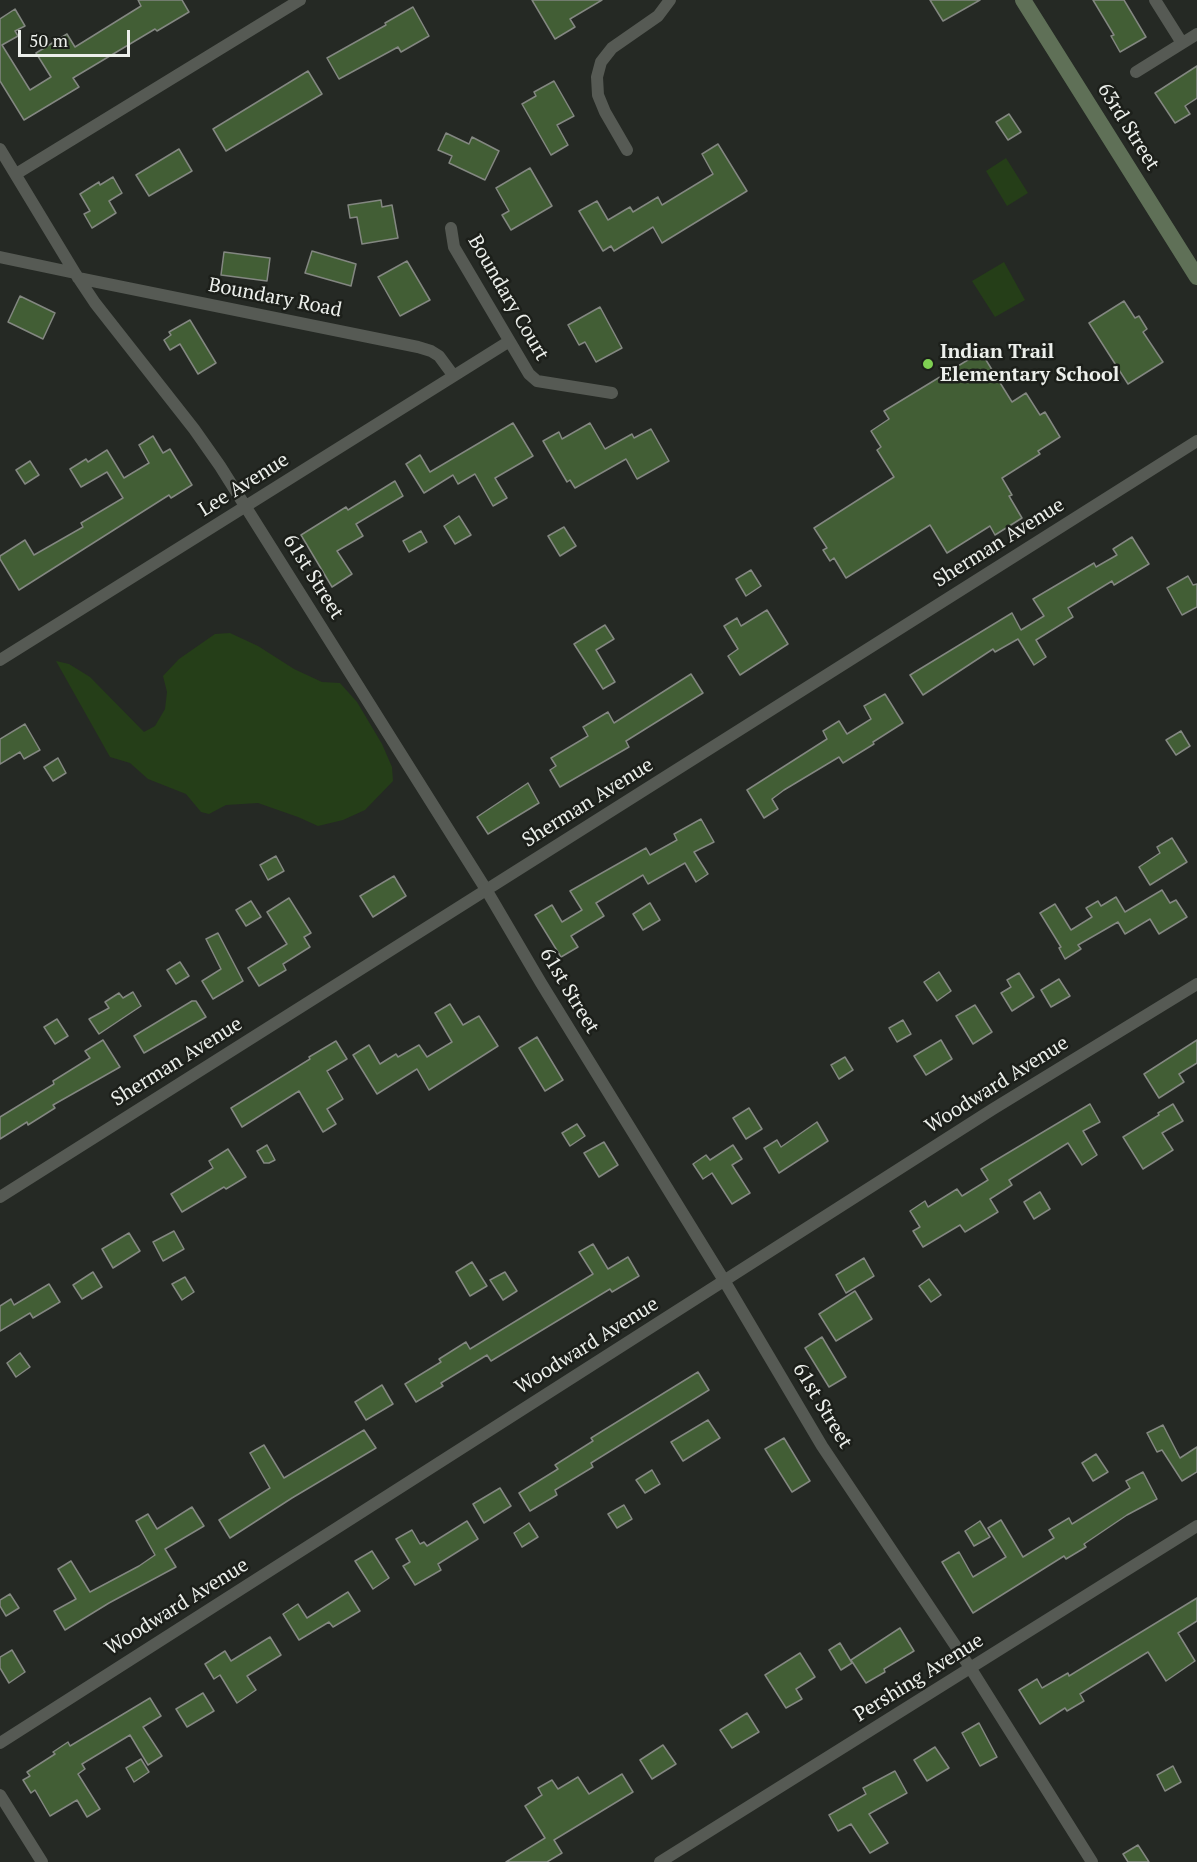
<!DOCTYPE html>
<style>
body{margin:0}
#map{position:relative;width:1197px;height:1862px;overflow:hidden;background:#252924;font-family:"PT Serif",serif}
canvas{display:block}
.scale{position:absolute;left:18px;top:30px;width:112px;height:27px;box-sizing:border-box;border:3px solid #ecefeb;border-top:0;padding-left:8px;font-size:18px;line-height:21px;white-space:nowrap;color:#ecefeb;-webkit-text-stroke:4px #1c1f1a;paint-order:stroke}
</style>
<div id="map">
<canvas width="1197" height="1862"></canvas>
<div class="scale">50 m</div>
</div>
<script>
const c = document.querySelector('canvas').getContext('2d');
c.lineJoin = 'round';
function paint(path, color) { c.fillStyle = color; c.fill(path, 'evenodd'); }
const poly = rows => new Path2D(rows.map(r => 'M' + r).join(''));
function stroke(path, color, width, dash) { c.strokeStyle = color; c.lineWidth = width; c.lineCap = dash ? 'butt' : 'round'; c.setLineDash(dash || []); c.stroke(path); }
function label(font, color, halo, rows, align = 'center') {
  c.font = font + ' "PT Serif",serif'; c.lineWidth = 5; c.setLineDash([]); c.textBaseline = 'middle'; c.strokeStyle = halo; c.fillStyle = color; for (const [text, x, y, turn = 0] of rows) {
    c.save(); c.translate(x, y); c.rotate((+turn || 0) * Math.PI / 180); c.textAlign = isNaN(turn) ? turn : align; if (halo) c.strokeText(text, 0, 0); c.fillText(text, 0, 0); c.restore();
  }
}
const green = poly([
 [1006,158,1028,193,1007,206,986,171],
 [1004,262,1025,300,995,317,972,281],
 [230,633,258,646,294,669,322,682,340,683,357,702,382,744,392,767,393,781,365,810,343,820,318,826,298,817,258,803,226,805,209,814,201,812,186,794,148,779,130,763,110,757,56,661,69,664,90,677,144,732,155,726,165,709,167,692,163,676,179,659,215,634]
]);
const building = poly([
 [138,0,182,0,189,12,157,31,155,29,73,78,79,87,24,120,0,81,0,19,15,9,25,26,15,31,18,36,2,45,30,90,51,77,36,53,67,34,75,47,141,6,138,0],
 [532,0,602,0,570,19,575,27,555,39,532,0],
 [930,0,980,0,943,21,930,0],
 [1093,0,1124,0,1146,37,1120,52,1111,36,1114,35,1093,0],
 [413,7,429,36,401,52,398,47,339,79,327,58,386,25,385,23,413,7],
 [1197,66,1197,98,1185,106,1190,114,1175,123,1155,93,1197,66],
 [308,71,322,94,226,151,213,129,308,71],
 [554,81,574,116,557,125,568,145,551,155,522,104,536,96,534,92,554,81],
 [1009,114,1021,132,1008,140,996,122,1009,114],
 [446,133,469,144,472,137,499,151,485,180,449,163,452,156,438,150,446,133],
 [718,144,747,191,662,243,653,227,614,251,611,246,603,251,579,211,597,201,608,220,630,207,633,212,658,197,662,205,713,174,702,154,718,144],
 [179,149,192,171,149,196,136,175,179,149],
 [530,168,552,206,511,230,502,215,509,211,496,188,530,168],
 [113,177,122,193,109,201,116,213,92,228,84,214,90,211,80,194,99,182,100,185,113,177],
 [381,200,382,207,392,205,398,238,362,244,357,217,350,218,348,205,381,200],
 [312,251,356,264,351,286,305,273,312,251],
 [224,252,270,258,267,281,221,275,224,252],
 [407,261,430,300,400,316,378,277,407,261],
 [20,296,55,313,43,339,8,322,20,296],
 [1124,301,1135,318,1139,316,1147,329,1143,332,1163,362,1128,384,1089,323,1124,301],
 [600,307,622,348,596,362,585,342,579,345,568,325,600,307],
 [190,320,216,363,198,374,180,344,170,350,164,340,171,335,169,332,190,320],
 [981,352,1012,402,1026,393,1040,415,1045,412,1060,437,1038,451,1040,454,1002,478,1012,495,1009,496,1022,518,995,535,990,526,947,553,930,525,846,578,834,558,830,561,823,550,827,548,814,528,894,477,877,450,881,447,871,431,889,419,884,411,981,352],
 [513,423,533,456,495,478,507,498,493,506,475,474,458,484,453,475,424,493,406,464,420,455,430,472,513,423],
 [590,423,605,449,632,434,634,438,651,429,669,461,637,479,626,459,575,488,570,480,567,482,543,441,559,432,562,439,590,423],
 [153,436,163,453,170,449,192,485,171,498,169,495,19,590,0,559,0,556,25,540,34,555,83,527,81,523,123,498,107,472,81,487,70,469,86,459,88,462,107,450,124,478,149,463,139,445,153,436],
 [30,461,39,475,25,484,16,470,30,461],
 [395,481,403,496,356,524,363,536,337,551,352,574,332,587,301,535,346,507,348,510,395,481],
 [459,516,471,535,455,544,444,526,459,516],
 [564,527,576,546,560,556,548,536,564,527],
 [421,531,427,542,409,552,403,541,421,531],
 [1132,537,1149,564,1114,585,1112,581,1068,608,1073,617,1036,640,1046,657,1034,665,1018,639,995,652,993,649,923,695,910,675,1012,613,1021,630,1044,616,1033,599,1094,563,1096,567,1117,555,1113,549,1132,537],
 [751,570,761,586,746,596,736,579,751,570],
 [1188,576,1193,585,1197,584,1197,607,1182,615,1167,588,1188,576],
 [767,610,788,644,740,675,728,656,738,649,724,626,737,618,741,626,767,610],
 [605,625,614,639,596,650,615,682,603,689,574,644,605,625],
 [691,674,703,693,626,741,629,747,560,787,550,770,556,766,551,758,588,736,583,727,608,712,614,723,691,674],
 [885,694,903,723,873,742,874,744,843,763,839,757,784,790,772,799,778,809,764,818,747,790,827,739,823,731,839,721,847,734,871,719,864,706,885,694],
 [25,724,40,750,24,759,20,752,0,764,0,739,25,724],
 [1181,731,1190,746,1176,755,1166,740,1181,731],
 [58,758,66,773,53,781,44,767,58,758],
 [528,783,539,803,488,834,477,817,528,783],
 [701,819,714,842,694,852,708,874,696,882,685,863,648,884,643,875,596,903,604,916,571,936,578,947,561,957,535,915,552,905,562,922,582,910,570,891,646,848,650,855,677,840,674,834,701,819],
 [1172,838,1187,862,1150,885,1139,867,1160,853,1157,847,1172,838],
 [276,856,284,871,268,880,260,865,276,856],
 [394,876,406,896,373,917,360,896,394,876],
 [1162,890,1170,903,1176,900,1187,917,1159,934,1150,919,1125,934,1118,922,1078,945,1081,949,1065,959,1059,948,1061,947,1040,913,1055,904,1071,930,1092,917,1086,908,1098,901,1101,906,1116,897,1125,912,1162,890],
 [289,898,311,933,304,937,310,947,283,964,286,970,259,986,248,968,287,944,267,912,289,898],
 [251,901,261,917,246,926,236,910,251,901],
 [650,903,660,920,643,930,633,914,650,903],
 [218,933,243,981,213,999,202,981,221,969,206,939,218,933],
 [180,962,189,976,176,984,167,970,180,962],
 [939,972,951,991,937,1001,924,982,939,972],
 [1019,973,1034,997,1012,1011,1001,993,1011,987,1007,980,1019,973],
 [1059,979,1070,996,1051,1007,1041,990,1059,979],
 [133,992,141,1006,99,1034,89,1019,109,1008,105,1002,119,993,123,998,133,992],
 [192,1001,196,1001,206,1017,144,1053,134,1036,192,1001],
 [450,1004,463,1025,479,1016,498,1046,429,1090,417,1069,377,1094,353,1055,369,1045,380,1064,396,1054,398,1057,419,1045,427,1057,452,1042,435,1013,450,1004],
 [975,1005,992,1032,973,1044,956,1016,975,1005],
 [57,1019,68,1036,55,1044,44,1027,57,1019],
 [903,1020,911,1034,897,1042,889,1028,903,1020],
 [537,1037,563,1080,545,1091,519,1048,537,1037],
 [103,1040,120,1067,53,1105,55,1108,28,1125,27,1122,0,1139,0,1117,54,1084,53,1081,90,1058,85,1051,103,1040],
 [941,1040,952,1059,926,1075,914,1056,941,1040],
 [1197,1040,1197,1063,1179,1074,1184,1082,1159,1098,1144,1074,1197,1040],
 [336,1041,347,1059,327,1071,343,1099,327,1109,336,1124,323,1132,299,1091,242,1127,231,1108,310,1059,309,1057,336,1041],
 [845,1057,853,1070,839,1079,831,1065,845,1057],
 [1090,1104,1100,1122,1083,1131,1097,1155,1082,1165,1068,1143,1009,1180,1012,1185,990,1199,998,1212,965,1232,960,1225,923,1247,913,1231,920,1227,910,1211,925,1201,928,1207,957,1189,962,1196,988,1180,981,1169,1090,1104],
 [1173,1104,1183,1121,1162,1133,1173,1150,1143,1169,1123,1137,1159,1115,1158,1113,1173,1104],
 [749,1108,762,1129,746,1139,733,1118,749,1108],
 [817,1122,828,1141,779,1173,764,1148,777,1140,781,1147,817,1122],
 [577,1124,585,1136,570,1146,562,1133,577,1124],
 [604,1142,618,1165,599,1177,584,1153,604,1142],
 [267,1145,275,1160,269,1163,264,1163,257,1151,267,1145],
 [733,1145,742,1159,732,1165,750,1193,732,1204,712,1173,703,1179,693,1164,706,1155,710,1160,733,1145],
 [228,1149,246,1177,226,1189,224,1187,182,1212,171,1194,213,1168,209,1161,228,1149],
 [1040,1192,1050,1209,1034,1219,1024,1202,1040,1192],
 [174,1231,184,1249,163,1261,153,1242,174,1231],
 [129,1233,140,1251,113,1268,102,1249,129,1233],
 [593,1244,608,1269,628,1257,639,1276,612,1292,610,1289,491,1361,487,1355,441,1383,443,1386,416,1402,405,1384,441,1362,439,1359,466,1342,470,1349,593,1274,579,1252,593,1244],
 [864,1258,874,1276,846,1293,836,1275,864,1258],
 [472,1262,487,1286,470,1296,456,1272,472,1262],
 [93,1272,102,1287,82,1299,73,1285,93,1272],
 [505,1272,517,1291,503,1300,490,1280,505,1272],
 [185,1277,194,1292,182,1300,172,1284,185,1277],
 [929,1279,941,1295,931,1302,919,1286,929,1279],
 [49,1284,60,1302,33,1318,30,1313,0,1331,0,1306,11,1299,14,1305,49,1284],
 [855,1291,872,1319,836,1341,819,1314,855,1291],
 [822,1337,846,1377,829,1387,805,1348,822,1337],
 [20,1353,30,1367,16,1377,7,1363,20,1353],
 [698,1372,709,1390,591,1463,593,1467,555,1490,557,1495,530,1511,519,1493,558,1469,555,1465,593,1441,591,1438,698,1372],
 [382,1385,393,1404,366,1420,355,1402,382,1385],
 [708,1420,720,1438,683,1461,671,1442,708,1420],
 [1163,1425,1180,1458,1197,1447,1197,1472,1182,1481,1162,1450,1157,1452,1147,1433,1163,1425],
 [364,1430,376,1448,292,1498,230,1538,219,1520,270,1488,250,1453,264,1445,284,1478,364,1430],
 [784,1438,810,1481,792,1492,765,1449,784,1438],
 [1096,1454,1108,1472,1093,1481,1082,1463,1096,1454],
 [652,1470,660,1484,645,1493,636,1480,652,1470],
 [1143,1472,1157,1499,1127,1515,1084,1544,1086,1547,1066,1559,1064,1556,973,1613,942,1562,959,1552,973,1577,1006,1557,988,1528,1001,1520,1023,1557,1054,1538,1049,1530,1069,1518,1072,1524,1130,1488,1126,1481,1143,1472],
 [500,1488,511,1506,484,1523,473,1504,500,1488],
 [624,1505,632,1519,617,1528,608,1514,624,1505],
 [192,1507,204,1526,165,1549,176,1567,109,1603,65,1630,54,1611,76,1599,58,1569,71,1561,90,1592,139,1566,155,1555,136,1521,148,1514,157,1529,192,1507],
 [467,1521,478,1539,438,1564,441,1570,415,1585,403,1566,410,1562,396,1539,412,1530,420,1544,424,1542,427,1546,467,1521],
 [980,1521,990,1537,974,1546,965,1531,980,1521],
 [529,1523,538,1537,522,1547,514,1533,529,1523],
 [372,1551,389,1578,373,1589,355,1561,372,1551],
 [348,1592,360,1611,333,1627,329,1622,299,1640,283,1614,298,1604,307,1618,348,1592],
 [10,1594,19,1608,6,1616,0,1606,0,1600,10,1594],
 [1197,1598,1197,1621,1178,1633,1195,1661,1166,1681,1148,1652,1080,1694,1084,1701,1067,1711,1065,1708,1040,1724,1019,1690,1037,1679,1042,1688,1068,1673,1069,1676,1197,1598],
 [900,1628,914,1651,884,1669,885,1672,866,1683,851,1660,900,1628],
 [270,1637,281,1655,247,1676,256,1690,237,1703,220,1675,214,1679,205,1664,225,1651,231,1661,270,1637],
 [840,1643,852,1663,841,1670,829,1650,840,1643],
 [12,1650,25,1672,9,1683,0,1668,0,1657,12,1650],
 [800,1653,815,1677,796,1689,802,1699,786,1708,765,1675,800,1653],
 [203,1693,214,1711,187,1727,176,1709,203,1693],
 [150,1698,161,1716,143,1727,162,1756,148,1765,130,1735,82,1764,85,1769,78,1774,100,1809,87,1817,77,1800,50,1816,35,1790,31,1793,23,1780,30,1776,27,1772,55,1754,53,1752,68,1742,70,1746,150,1698],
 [747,1713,759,1732,732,1748,720,1730,747,1713],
 [979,1723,997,1757,980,1766,962,1733,979,1723],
 [663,1745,676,1764,652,1779,640,1760,663,1745],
 [935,1747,949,1768,927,1781,914,1760,935,1747],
 [141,1759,149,1772,134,1782,126,1768,141,1759],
 [1173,1766,1181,1782,1165,1791,1157,1775,1173,1766],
 [895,1771,907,1793,869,1814,888,1843,870,1853,851,1824,838,1831,829,1815,866,1794,863,1788,895,1771],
 [622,1774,633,1792,554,1840,562,1853,547,1862,506,1862,545,1838,525,1806,542,1795,538,1788,552,1780,558,1789,578,1777,589,1794,622,1774],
 [1138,1845,1149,1862,1128,1862,1123,1854,1138,1845]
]);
const street = poly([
 [1155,0,1182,43],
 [1136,72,1197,34],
 [0,149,75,273,95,303,194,429,220,466,487,891,541,983,725,1282,822,1446,971,1669,1092,1862],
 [627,150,605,112,598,95,597,77,601,62,612,48,658,16,670,0],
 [16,174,300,0],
 [451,228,454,247,529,374,537,381,612,393],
 [0,257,75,273],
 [78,278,418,347,431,351,439,356,453,375],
 [0,660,508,342],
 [0,1197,1197,441],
 [0,1743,993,1109,1197,984],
 [0,1795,42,1862],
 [660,1862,1197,1526]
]);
const secondary = poly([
 [1023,0,1197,277]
]);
const markers = [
 [928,364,6,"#7fd052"]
];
const streetNames = [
 ["63rd Street",1128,127,58],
 ["Boundary Road",275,298,11],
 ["Boundary Court",508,298,60],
 ["Lee Avenue",244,485,-32],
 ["Sherman Avenue",999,543,-32],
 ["61st Street",313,577,58],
 ["Sherman Avenue",588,803,-32],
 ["61st Street",569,991,59],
 ["Sherman Avenue",177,1062,-32],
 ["Woodward Avenue",997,1085,-32],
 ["Woodward Avenue",587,1346,-32],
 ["61st Street",822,1406,59],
 ["Woodward Avenue",177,1607,-32],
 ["Pershing Avenue",919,1678,-32]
];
const poiNames = [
 ["Indian Trail",940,352],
 ["Elementary School",940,375]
];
paint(green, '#253e18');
paint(building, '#425e35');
stroke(building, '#838781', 1.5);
stroke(street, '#565a54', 12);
stroke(secondary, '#5f7057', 16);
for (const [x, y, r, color] of markers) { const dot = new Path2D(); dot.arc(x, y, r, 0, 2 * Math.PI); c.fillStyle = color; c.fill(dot); stroke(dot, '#1c1f1a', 2); }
label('20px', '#ecefeb', '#1c1f1a', streetNames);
label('bold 20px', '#ecefeb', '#1c1f1a', poiNames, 'left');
</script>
